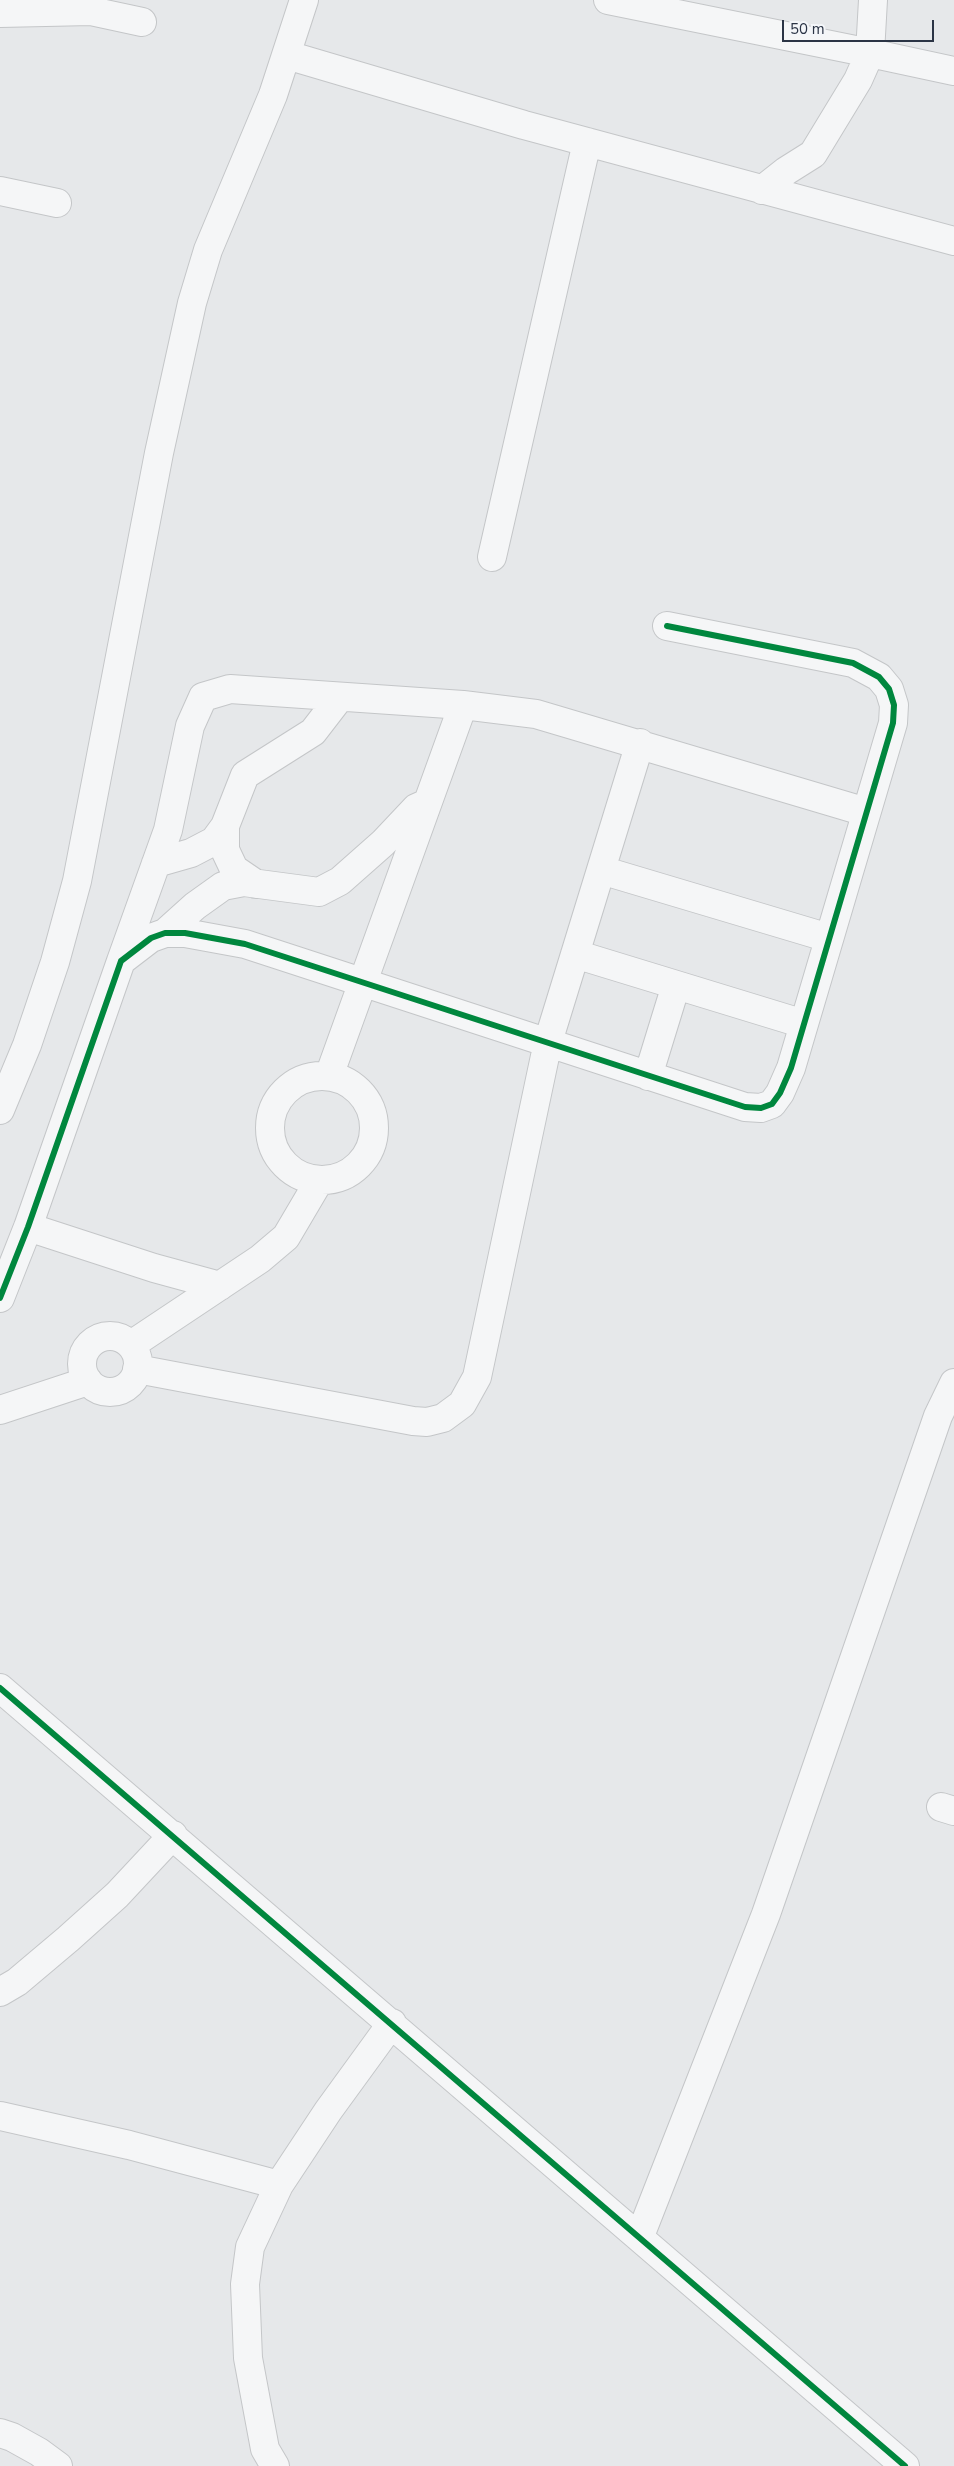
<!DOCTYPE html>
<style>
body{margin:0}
#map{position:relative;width:954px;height:2466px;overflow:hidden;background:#e6e8ea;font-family:"Nunito Sans",sans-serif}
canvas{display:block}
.scale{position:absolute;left:782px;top:20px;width:152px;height:22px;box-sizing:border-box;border:2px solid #2b3445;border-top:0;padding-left:6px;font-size:15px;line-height:18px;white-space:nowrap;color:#2b3445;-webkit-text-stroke:4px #f4f6f9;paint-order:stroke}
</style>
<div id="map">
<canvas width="954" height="2466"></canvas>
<div class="scale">50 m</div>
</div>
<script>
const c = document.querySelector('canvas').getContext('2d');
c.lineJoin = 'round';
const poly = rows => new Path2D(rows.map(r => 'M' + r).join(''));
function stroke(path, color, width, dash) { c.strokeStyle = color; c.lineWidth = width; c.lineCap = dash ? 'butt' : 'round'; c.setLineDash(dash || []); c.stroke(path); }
const minor = poly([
 [608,0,870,53,873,0],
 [0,13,91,11,142,22],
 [287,55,524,125,954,241],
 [762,190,786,171,813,154,858,80,870,53,954,71],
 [0,191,57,203],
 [492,557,587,142],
 [225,826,225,850,234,869,256,884],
 [156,863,191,853,214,841,225,826,245,775,313,732,340,697],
 [601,870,829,938],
 [165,933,195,906,223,886,244,882,319,892,340,881,383,843,416,808,425,804],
 [575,954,804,1024],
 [121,961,168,830,190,726,203,697,230,689,463,705,536,714,866,812],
 '270 1128a52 52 0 1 1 104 0a52 52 0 1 1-104 0Z',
 [329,1076,463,705],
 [648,1076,676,985],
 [0,1110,27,1045,55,962,77,881,159,453,192,303,208,250,273,95,304,0],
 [28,1227,154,1268,220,1286],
 [0,1298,28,1227,121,961,151,938,165,933,185,933,245,944,745,1107,761,1108,772,1104,780,1093,791,1068,893,723,894,705,889,689,879,677,853,663,667,626],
 '82 1364a28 28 0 1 1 56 0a28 28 0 1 1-56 0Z',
 [131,1345,260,1259,286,1237,319,1181],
 [137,1369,413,1421,427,1422,443,1418,462,1404,477,1377,548,1042,640,743],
 [0,1410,88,1381],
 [0,1688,905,2466],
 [941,1807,954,1811],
 [0,1992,17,1982,68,1939,117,1895,173,1835],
 [0,2116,129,2145,279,2185],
 [640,2236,766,1914,938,1416,954,1383],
 [0,2433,12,2437,39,2452,58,2466],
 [275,2466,265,2449,248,2358,245,2284,250,2247,279,2185,328,2111,392,2023]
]);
const cycleway = poly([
 [0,1298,28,1227,121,961,151,938,165,933,185,933,245,944,745,1107,761,1108,772,1104,780,1093,791,1068,893,723,894,705,889,689,879,677,853,663,667,626],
 [0,1688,905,2466]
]);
stroke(minor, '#c4c6c8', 30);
stroke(minor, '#f5f6f7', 28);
stroke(cycleway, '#00873e', 6);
</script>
